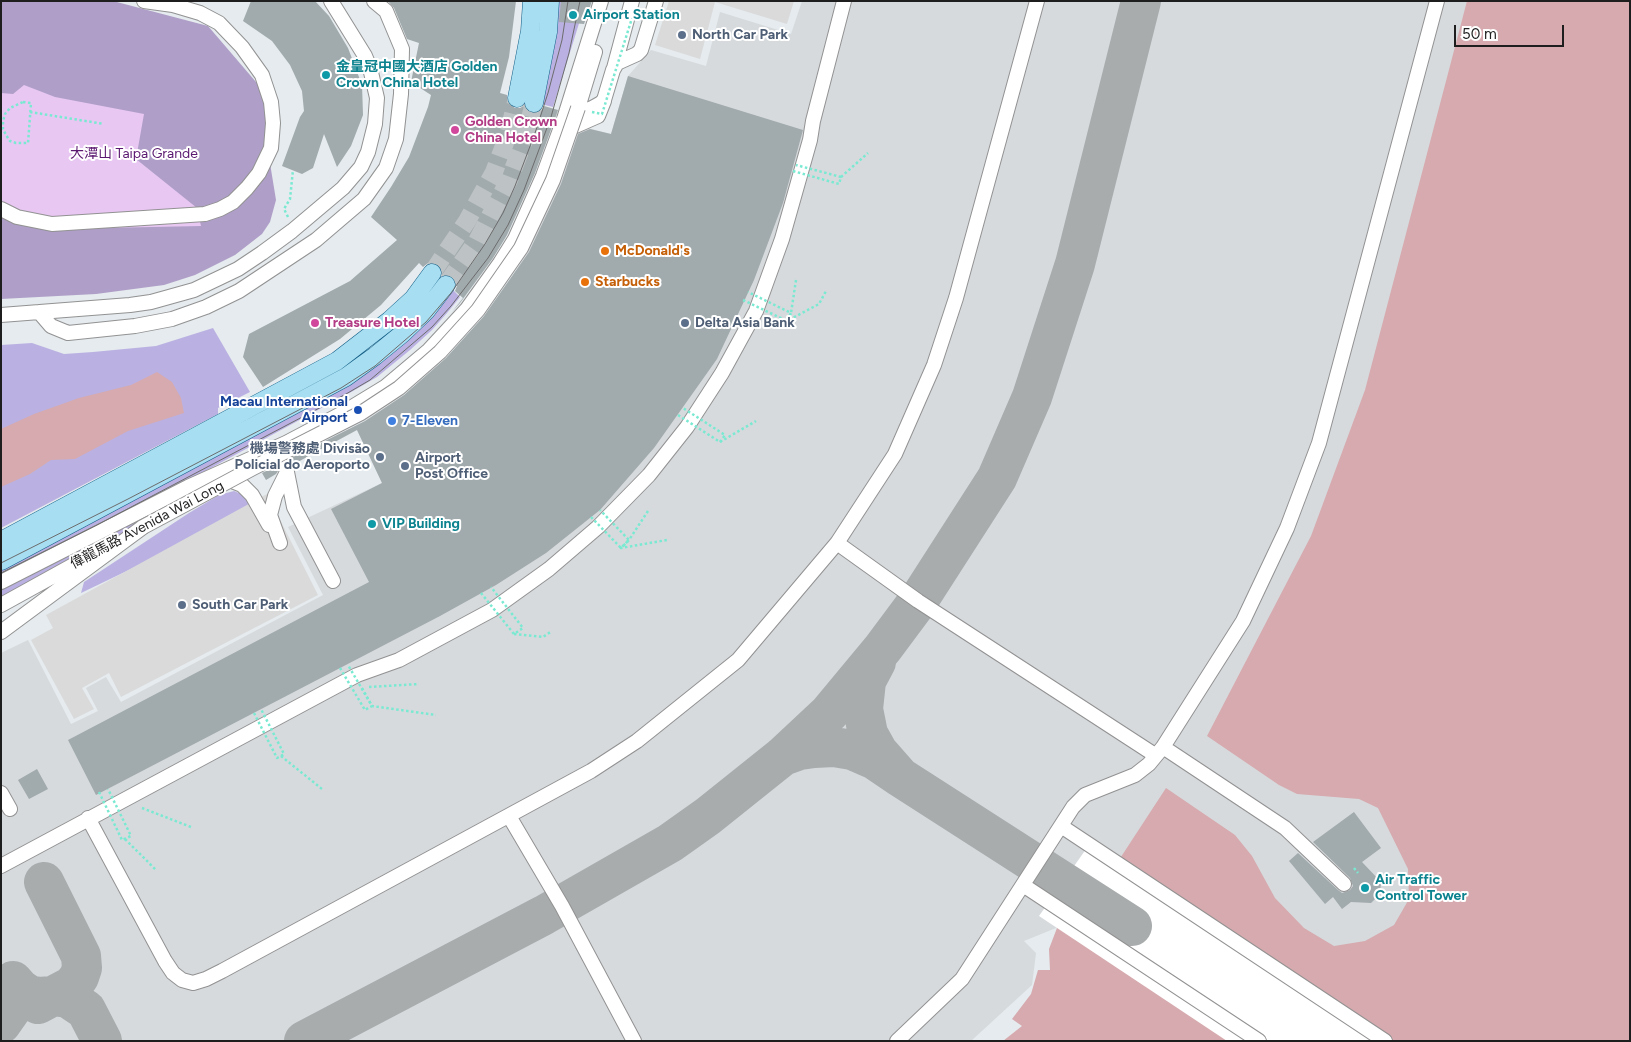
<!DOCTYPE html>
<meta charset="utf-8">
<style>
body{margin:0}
#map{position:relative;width:1631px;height:1042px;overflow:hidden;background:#e5ebee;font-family:Figtree,sans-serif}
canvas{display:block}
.frame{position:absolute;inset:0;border:2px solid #1e1e1e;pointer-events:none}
.scale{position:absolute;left:1454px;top:25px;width:110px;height:22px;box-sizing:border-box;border:2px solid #1e1e1e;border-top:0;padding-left:6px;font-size:15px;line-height:18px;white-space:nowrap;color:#1e1e1e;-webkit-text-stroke:4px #fff;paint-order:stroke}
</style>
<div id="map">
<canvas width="1631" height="1042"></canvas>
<div class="frame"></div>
<div class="scale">50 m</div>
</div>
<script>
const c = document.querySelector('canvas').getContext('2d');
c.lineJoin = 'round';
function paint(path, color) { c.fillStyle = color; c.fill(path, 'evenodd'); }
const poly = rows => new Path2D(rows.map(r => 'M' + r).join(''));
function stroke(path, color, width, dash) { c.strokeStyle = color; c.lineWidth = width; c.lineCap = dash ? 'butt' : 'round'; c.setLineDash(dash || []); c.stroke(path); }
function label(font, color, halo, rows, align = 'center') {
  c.font = font + ' Figtree,"Noto Sans SC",sans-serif'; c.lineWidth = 4; c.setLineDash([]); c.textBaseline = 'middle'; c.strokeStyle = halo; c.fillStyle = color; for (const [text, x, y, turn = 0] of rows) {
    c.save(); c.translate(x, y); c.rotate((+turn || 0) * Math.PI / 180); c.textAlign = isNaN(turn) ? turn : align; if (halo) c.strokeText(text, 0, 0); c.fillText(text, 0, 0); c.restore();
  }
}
const airport = poly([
 [802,1,1630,1,1630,1041,1227,1041,1056,928,1024,941,1036,953,1032,985,971,1041,1,1041,1,653,28,640,71,724,98,711,86,688,106,677,121,702,323,595,288,527,382,483,357,430,404,398,454,354,496,303,529,249,562,177,580,126,611,134,628,76,651,50,706,66,720,12,791,34]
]);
const grass = poly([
 [558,1,586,1,553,107,541,104],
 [452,289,460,297,447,313,432,330,410,350,377,377,353,391,161,495,1,576,1,566,344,385],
 [213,328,250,392,218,408,218,414,1,528,1,345,32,343,64,354,93,352,156,346],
 [234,491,248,497,254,510,81,593,84,582,189,513,219,495],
 [154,511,157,513,152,518,1,600,1,587]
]);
const forest = poly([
 [1,1,113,1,208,26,268,96,268,151,276,200,270,222,262,234,235,255,195,275,164,285,96,294,1,299]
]);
const park = poly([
 [24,85,55,97,144,114,136,159,197,208,201,226,52,229,1,215,1,93,13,94]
]);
const parking = poly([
 [669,1,794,1,787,24,715,2,700,59,655,45],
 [267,494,318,595,121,697,109,673,82,688,94,709,74,719,31,640,53,628,46,615]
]);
const water = poly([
 [1467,1,1630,1,1630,1041,1003,1041,1022,1026,1012,1019,1031,994,1038,970,1050,970,1049,949,1057,928,1117,863,1166,788,1235,835,1252,856,1275,898,1304,928,1334,946,1365,941,1394,925,1409,899,1408,869,1378,808,1359,799,1297,794,1279,785,1207,736,1311,536,1365,390],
 [157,372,172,382,181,398,184,413,128,431,75,459,51,460,30,474,1,487,1,429,34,414,79,398,131,385]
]);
const pier = poly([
 [1091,842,1392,1041,1227,1041,1039,916]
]);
const taxiway = poly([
 [783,756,800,750,814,748,834,747,852,750,875,760,900,777,878,752,868,734,863,709,866,681,876,662],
 [900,777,1132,926],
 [38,1004,53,996,68,998,86,1010,102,1041],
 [1,1024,13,1007,15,992,13,981,20,989,29,995,39,997,53,996,72,986,79,977,82,968,81,956,44,882],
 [304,1041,544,915,670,843,708,816,783,756,829,713,883,648,918,601,997,478,1032,397,1075,264,1141,1]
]);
const building = poly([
 [251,1,315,1,329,16,348,48,362,85,363,115,351,146,337,167,324,134,313,168,302,174,282,166,300,117,304,111,302,91,290,65,272,41,243,21],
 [388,1,516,1,509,57,500,93,507,95,507,102,515,108,520,108,524,106,527,111,537,113,542,110,544,106,558,110,556,116,535,173,507,235,493,258,460,303,452,312,463,298,455,291,457,286,456,281,448,275,442,275,442,269,438,264,428,263,423,267,419,263,381,305,340,339,263,387,243,357,249,334,350,281,397,240,371,217,391,187,409,157,428,107,431,95,411,82,419,43,407,39,394,8],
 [561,1,592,1,584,24,559,22],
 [628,76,803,130,783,203,754,280,717,359,654,448,600,510,546,553,496,585,440,616,96,795,68,740,369,582,331,509,382,483,357,430,294,464,293,457,365,421,404,395,446,358,484,316,529,252,561,184,578,134,590,129,611,134],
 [277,466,278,471,276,474,266,480,262,473],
 [37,769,48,789,29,799,18,780],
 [1354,812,1381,848,1362,862,1381,882,1380,894,1371,903,1351,902,1342,909,1333,897,1325,904,1289,861,1298,853,1338,890,1342,893,1350,890,1353,886,1350,878,1313,842]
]);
const majorTunnel = poly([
 [432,273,467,221,494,172,508,135,517,98],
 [446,285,477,241,509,180,524,141,534,103]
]);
const path = poly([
 [23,102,31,103,28,143,16,143,10,141,6,135,3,129,3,121,5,114,10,108,23,102],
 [30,112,104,124],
 [841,177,868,153],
 [288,217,284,209,290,199,293,170],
 [796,280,791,313,787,321,819,304,826,291],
 [720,442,756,421],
 [648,511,629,540,621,548,667,540],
 [514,634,543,637,552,631],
 [369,687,419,684],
 [362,688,372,706,436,715],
 [281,756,322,789],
 [142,808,191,827],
 [125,839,156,870],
 [1354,868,1358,873]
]);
const minor = poly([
 [614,68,632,1],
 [578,108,595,52],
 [567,117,592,108,601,103,604,100,613,70,617,63,637,54,641,50,656,1],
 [564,131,598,116,604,101],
 [1,209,17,217,52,224,205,214,220,209,233,202,247,188,259,173,271,148,273,123,271,102,262,75,242,47,219,23,200,13,173,5,144,1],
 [39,312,51,326,68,333,135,326,172,319,206,307,239,291,316,240,364,199,386,168,396,139,401,94,402,49,386,11,374,1],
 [1,315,130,305,151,302,194,290,238,269,262,253,292,231,343,188,361,167,368,152,375,124,377,98,370,68,365,56,331,1],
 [287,472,294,507,333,581],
 [221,479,232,481,242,485,252,495,269,525],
 [280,543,270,515,275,496,287,472,283,450,286,443],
 [837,543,918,601,1155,755],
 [1,582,188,487,286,443,339,415,385,387,429,350,467,309,500,263,515,239,543,176,564,119,601,1],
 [1,605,97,552],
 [1,632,143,527],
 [1163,747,1285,828,1344,884],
 [1,793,10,809],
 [509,816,562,906,634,1041],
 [88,818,165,961,173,973,182,980,193,983,206,979,222,971,591,771,637,741,738,660,837,543,895,454,934,365,956,298,1037,1],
 [1061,826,1385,1041],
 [1,866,357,675,399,660,492,610,549,569,598,527,649,475,687,427,722,373,756,311,782,239,810,140,813,121,844,1],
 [1023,885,1259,1041],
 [897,1041,962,979,1073,807,1085,795,1135,775,1149,764,1163,747,1243,621,1287,528,1319,443,1437,1]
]);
const major = poly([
 [517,98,530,31,532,1],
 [534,103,548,32,550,1],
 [1,541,337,361,390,320,413,299,432,273],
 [1,561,346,377,375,356,402,334,426,311,446,285]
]);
const tram = poly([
 [1,563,128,499,341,388,375,366,426,322,451,293,485,244,503,213,515,186,535,133,548,93,562,40,568,1],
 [1,573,97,525,346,394,370,380,432,327,451,306,488,258,508,225,524,190,551,117,569,53,580,1]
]);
const pathBridge = poly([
 [592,112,602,114,632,18],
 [793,171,839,184,841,177,796,165],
 [743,300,787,321,791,313,748,292],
 [678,415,720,442,725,435,683,408],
 [591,517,621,548,629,540,600,510],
 [481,593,514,634,523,628,491,587],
 [340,668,365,710,372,706,348,665],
 [254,713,277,758,281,756,284,754,261,709],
 [99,792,122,840,131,836,108,789]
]);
const minorBridge = poly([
 [143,527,253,468,361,413,399,388,440,352,478,310,521,248,553,180,578,108]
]);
const markers = [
 [573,15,5,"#0f9aa8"],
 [682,35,5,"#5c6f8a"],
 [326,75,5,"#0f9aa8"],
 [455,130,5,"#d1479c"],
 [605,251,5,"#e8710a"],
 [585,282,5,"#e8710a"],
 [315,323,5,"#d1479c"],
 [685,323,5,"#5c6f8a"],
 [358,410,5,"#1a4fb4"],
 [392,421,5,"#3f7fe0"],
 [380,457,5,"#5c6f8a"],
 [405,466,5,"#5c6f8a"],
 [372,524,5,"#0f9aa8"],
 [182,605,5,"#5c6f8a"],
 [1365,888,5,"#0f9aa8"]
];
const cultureNames = [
 ["Airport Station",583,15],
 ["金皇冠中國大酒店 Golden",336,67],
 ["Crown China Hotel",336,83],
 ["VIP Building",382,524],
 ["Air Traffic",1375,880],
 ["Control Tower",1375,896]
];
const serviceNames = [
 ["North Car Park",692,35],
 ["Delta Asia Bank",695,323],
 ["機場警務處 Divisão",370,449,"right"],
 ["Policial do Aeroporto",370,465,"right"],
 ["Airport",415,458],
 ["Post Office",415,474],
 ["South Car Park",192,605]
];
const hotelNames = [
 ["Golden Crown",465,122],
 ["China Hotel",465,138],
 ["Treasure Hotel",325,323]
];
const parkNames = [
 ["大潭山 Taipa Grande",134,154]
];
const foodNames = [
 ["McDonald's",615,251],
 ["Starbucks",595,282]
];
const transitNames = [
 ["Macau International",348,402],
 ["Airport",348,418]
];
const shopNames = [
 ["7-Eleven",402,421]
];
const streetNames = [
 ["偉龍馬路 Avenida Wai Long",147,525,-28]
];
paint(airport, '#d6dadd');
paint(grass, '#bab1e2');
paint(forest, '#af9fc8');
paint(park, '#e8c7f3');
paint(parking, '#dadada');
paint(water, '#d6aaae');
paint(pier, '#fff');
stroke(taxiway, '#a8acad', 40);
paint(building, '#a1aaac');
stroke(majorTunnel, '#bdc2c4', 18, [18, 9]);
stroke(minor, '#929292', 16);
stroke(major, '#115d86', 19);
stroke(path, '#7ae9d2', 2.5, [2.5, 2.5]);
stroke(minor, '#fff', 14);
stroke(major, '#a7def1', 18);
stroke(tram, '#6c6c6c', 1);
stroke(minorBridge, '#929292', 16, []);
stroke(pathBridge, '#7ae9d2', 2.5, [2.5, 2.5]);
stroke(minorBridge, '#fff', 14);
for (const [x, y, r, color] of markers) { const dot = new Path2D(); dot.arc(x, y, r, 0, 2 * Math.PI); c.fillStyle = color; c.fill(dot); stroke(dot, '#fff', 2); }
label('bold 14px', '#0d838f', '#fff', cultureNames, 'left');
label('bold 14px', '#4e5e75', '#fff', serviceNames, 'left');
label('bold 14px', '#b23c85', '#fff', hotelNames, 'left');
label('14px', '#5b1870', '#fff', parkNames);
label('bold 14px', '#c56008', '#fff', foodNames, 'left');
label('bold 14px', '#164399', '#fff', transitNames, 'right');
label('bold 14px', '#366cbe', '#fff', shopNames, 'left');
label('14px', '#1e1e1e', '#fff', streetNames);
</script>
